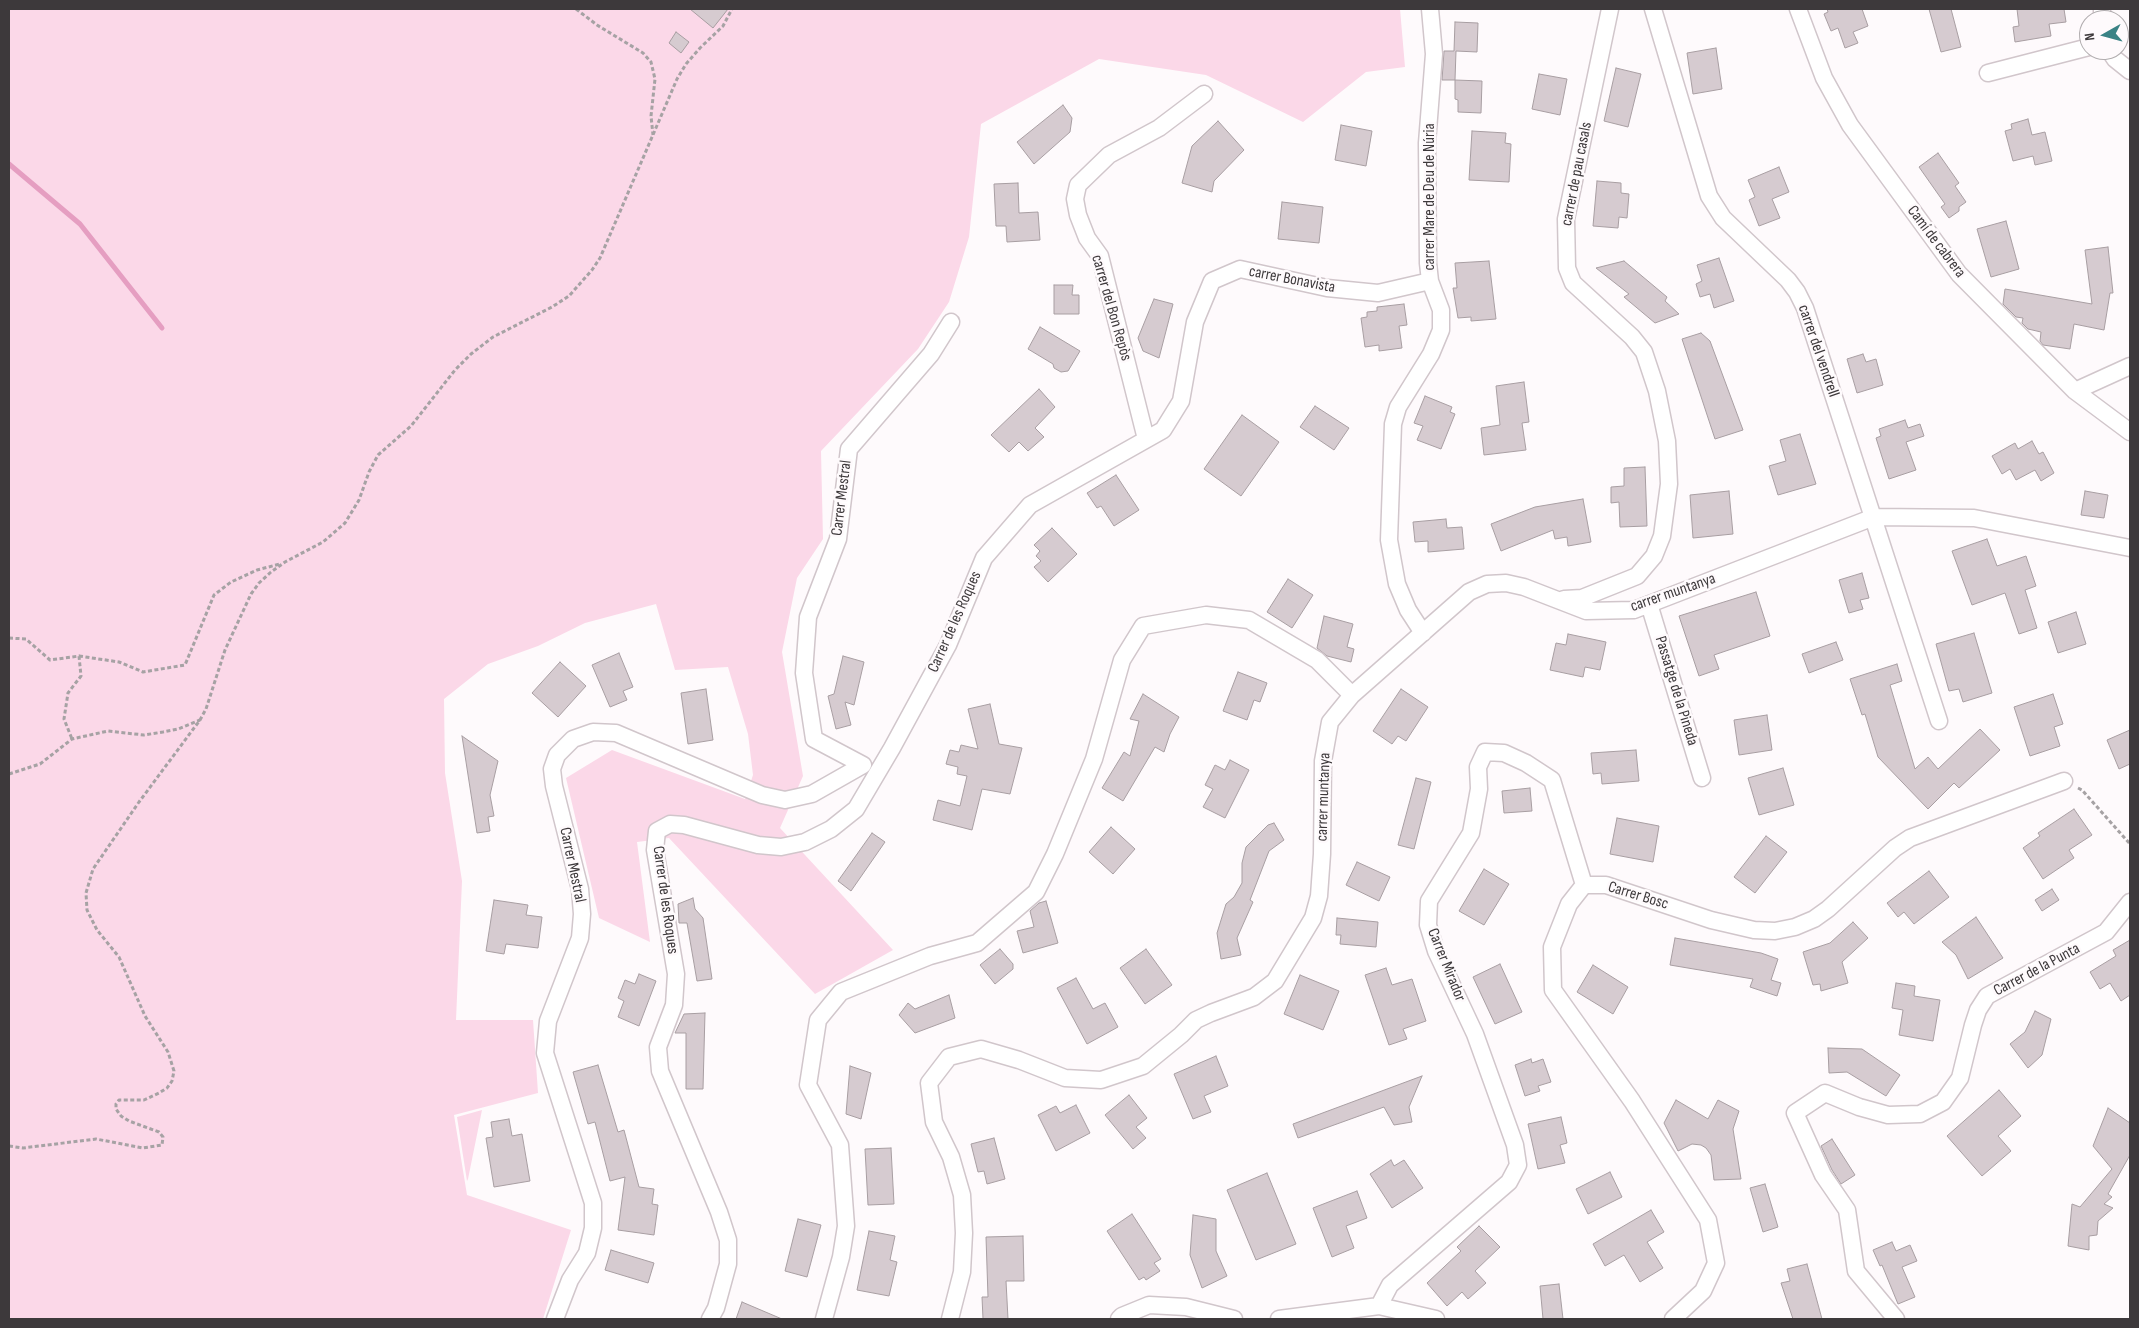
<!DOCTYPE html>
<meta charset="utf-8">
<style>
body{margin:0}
#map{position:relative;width:2139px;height:1328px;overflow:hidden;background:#fefafc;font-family:"Sofia Sans Condensed",sans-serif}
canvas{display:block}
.frame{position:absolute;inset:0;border:10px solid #3d393b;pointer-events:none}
.north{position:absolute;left:2079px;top:10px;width:50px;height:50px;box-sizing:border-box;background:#fefafc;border:1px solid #b1adaf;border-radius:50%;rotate:263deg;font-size:14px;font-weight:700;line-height:20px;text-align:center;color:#3d393b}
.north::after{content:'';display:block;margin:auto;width:18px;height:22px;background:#3a8385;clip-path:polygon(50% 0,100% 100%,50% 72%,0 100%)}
</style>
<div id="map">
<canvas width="2139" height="1328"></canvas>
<div class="frame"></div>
<div class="north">N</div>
</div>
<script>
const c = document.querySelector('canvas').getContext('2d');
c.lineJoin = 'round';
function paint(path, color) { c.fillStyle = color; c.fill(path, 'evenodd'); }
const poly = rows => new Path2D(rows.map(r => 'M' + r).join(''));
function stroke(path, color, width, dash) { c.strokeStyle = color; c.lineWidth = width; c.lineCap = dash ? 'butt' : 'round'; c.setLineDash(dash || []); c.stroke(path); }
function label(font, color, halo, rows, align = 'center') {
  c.font = font + ' "Sofia Sans Condensed",sans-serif'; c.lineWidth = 5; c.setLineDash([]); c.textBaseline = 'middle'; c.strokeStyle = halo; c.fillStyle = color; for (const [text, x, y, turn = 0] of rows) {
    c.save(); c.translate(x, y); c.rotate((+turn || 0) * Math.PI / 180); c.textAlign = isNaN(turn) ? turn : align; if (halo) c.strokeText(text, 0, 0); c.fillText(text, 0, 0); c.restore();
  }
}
const green = poly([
 [9,9,1400,9,1405,67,1366,72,1303,122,1206,75,1099,59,981,124,969,237,949,302,918,349,821,451,823,539,797,578,782,652,803,776,780,828,893,950,815,994,669,838,637,842,650,942,599,918,566,778,612,750,745,799,753,775,748,734,728,667,675,670,656,604,585,623,538,646,488,664,444,699,445,773,462,881,456,1020,533,1020,538,1093,454,1115,467,1195,571,1230,543,1319,9,1319],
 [482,1110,468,1179,467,1181,457,1117]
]);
const stream = poly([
 [9,164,80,224,162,328]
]);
const building = poly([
 [690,9,728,9,713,28,690,9],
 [1827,9,1862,9,1868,26,1853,32,1858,43,1845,48,1838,28,1831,31,1824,14,1828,12,1827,9],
 [1929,9,1951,9,1961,47,1941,52,1929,9],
 [2017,9,2064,9,2066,22,2049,24,2051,36,2015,42,2013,27,2019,26,2017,9],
 [1455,22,1478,23,1477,52,1456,51,1455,80,1482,81,1481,113,1458,112,1458,100,1455,99,1455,80,1442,80,1444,51,1454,51,1455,22],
 [676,32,689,42,681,53,669,43,676,32],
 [1716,48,1722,89,1693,94,1687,53,1716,48],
 [1616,68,1641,74,1628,127,1604,121,1616,68],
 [1539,74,1567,79,1560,115,1532,109,1539,74],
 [1063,105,1072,118,1070,132,1034,164,1017,142,1063,105],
 [2028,119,2032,135,2045,132,2052,161,2035,165,2033,156,2013,161,2005,131,2012,129,2011,124,2028,119],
 [1218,121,1244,150,1214,181,1212,192,1182,183,1192,146,1218,121],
 [1341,125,1372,131,1366,166,1335,160,1341,125],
 [1472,131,1506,133,1505,143,1511,144,1509,182,1469,180,1472,131],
 [1938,153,1959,183,1955,186,1966,202,1959,207,1959,211,1949,218,1941,207,1945,204,1919,167,1938,153],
 [1779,167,1789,192,1772,199,1780,218,1759,226,1749,200,1755,197,1748,180,1779,167],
 [1597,181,1621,183,1621,193,1629,194,1627,218,1619,217,1618,228,1593,226,1597,181],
 [1018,183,1019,213,1038,212,1040,240,1007,242,1006,226,996,226,994,184,1018,183],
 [1282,202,1323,207,1319,243,1278,239,1282,202],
 [2006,221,2019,269,1991,277,1977,229,2006,221],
 [2108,247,2113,293,2110,293,2104,330,2074,324,2070,349,2043,345,2040,341,2041,332,2028,329,2022,323,2023,318,2016,317,2003,304,2005,289,2092,304,2085,250,2108,247],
 [1719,258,1734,301,1714,308,1710,294,1700,297,1696,284,1702,281,1697,265,1719,258],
 [1489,261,1496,319,1471,321,1471,317,1458,318,1453,288,1457,288,1455,263,1489,261],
 [1624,261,1667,297,1665,301,1679,314,1655,323,1624,297,1629,294,1596,268,1624,261],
 [1054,285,1073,285,1072,295,1079,295,1079,314,1054,314,1054,285],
 [1154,299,1173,304,1159,358,1143,351,1138,338,1154,299],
 [1404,304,1407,325,1399,326,1402,348,1379,351,1379,345,1365,347,1361,318,1367,317,1367,312,1377,311,1377,307,1404,304],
 [1040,327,1080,351,1068,371,1061,372,1054,368,1053,364,1028,349,1040,327],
 [1701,333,1710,341,1743,430,1715,439,1682,339,1701,333],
 [1863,354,1866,362,1876,359,1883,385,1857,393,1847,359,1863,354],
 [1524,382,1529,422,1522,423,1526,450,1484,455,1481,428,1500,425,1496,386,1524,382],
 [1039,389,1055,407,1035,428,1044,437,1028,451,1019,442,1009,452,991,435,1039,389],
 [1425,396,1452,407,1450,412,1455,414,1441,449,1417,440,1423,426,1414,423,1425,396],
 [1315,406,1349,428,1334,450,1300,427,1315,406],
 [1242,415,1279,442,1241,496,1204,469,1242,415],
 [1905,420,1908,428,1920,424,1924,436,1906,442,1916,470,1889,479,1876,438,1881,436,1879,429,1905,420],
 [1800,434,1816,484,1778,495,1769,466,1786,461,1780,440,1800,434],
 [2032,441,2039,454,2043,452,2054,473,2041,481,2035,470,2016,480,2010,469,2002,474,1992,456,2015,443,2018,449,2032,441],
 [1645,467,1647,526,1620,527,1619,502,1611,503,1611,487,1624,486,1624,468,1645,467],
 [1116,475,1139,510,1114,526,1101,506,1097,508,1087,493,1116,475],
 [1729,491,1733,534,1693,538,1690,495,1729,491],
 [2085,491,2108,495,2104,518,2081,515,2085,491],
 [1583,499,1591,542,1568,546,1567,537,1555,539,1553,530,1501,551,1491,524,1535,507,1583,499],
 [1446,519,1447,528,1462,527,1464,549,1428,552,1428,541,1415,542,1413,522,1446,519],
 [1052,528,1077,554,1048,582,1034,567,1041,561,1036,556,1040,551,1034,545,1052,528],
 [1987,539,1997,566,2026,556,2036,586,2025,590,2037,628,2019,634,2005,593,1972,605,1952,551,1987,539],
 [1862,573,1869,598,1860,600,1863,609,1849,613,1839,580,1862,573],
 [1288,579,1313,595,1292,628,1267,612,1288,579],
 [1756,592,1770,636,1714,655,1719,669,1699,676,1679,616,1756,592],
 [2076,612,2086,644,2058,653,2048,622,2076,612],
 [1324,616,1353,624,1347,647,1354,649,1351,662,1327,656,1317,648,1324,616],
 [1974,633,1992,693,1963,702,1959,689,1949,691,1936,644,1974,633],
 [1568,634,1606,642,1600,670,1585,667,1583,677,1550,670,1556,643,1566,645,1568,634],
 [1836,642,1843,660,1809,673,1802,654,1836,642],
 [619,653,633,687,623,691,627,700,610,707,592,665,619,653],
 [843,656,864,662,854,705,845,702,851,725,836,729,828,696,834,694,843,656],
 [560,662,586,686,558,717,532,693,560,662],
 [1897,664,1902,681,1890,685,1915,769,1928,757,1938,769,1980,729,2000,750,1959,788,1954,783,1928,809,1878,757,1865,714,1862,715,1850,679,1897,664],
 [1238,672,1267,683,1260,702,1254,700,1247,720,1223,711,1238,672],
 [706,689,713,740,688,744,681,693,706,689],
 [1401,689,1428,707,1406,741,1398,736,1392,744,1373,731,1401,689],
 [1143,694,1179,717,1170,734,1164,752,1155,747,1123,801,1102,788,1124,752,1130,756,1139,721,1130,719,1143,694],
 [2053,694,2063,724,2054,727,2060,746,2030,756,2014,707,2053,694],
 [990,704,999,744,1022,748,1010,794,982,789,972,830,933,820,938,800,960,806,967,776,957,774,958,767,946,764,950,750,959,752,961,745,978,749,968,709,990,704],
 [1767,715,1772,750,1739,755,1734,720,1767,715],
 [2130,730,2130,764,2119,769,2107,740,2130,730],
 [462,736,498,761,490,795,494,816,488,817,490,831,477,833,462,736],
 [1636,750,1639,781,1602,784,1601,773,1593,774,1591,753,1636,750],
 [1230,760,1249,770,1225,818,1203,807,1213,789,1205,785,1215,765,1225,770,1230,760],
 [1783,768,1794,805,1759,815,1748,778,1783,768],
 [1416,778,1431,782,1414,849,1398,845,1416,778],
 [1530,788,1532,811,1504,813,1502,791,1530,788],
 [2074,809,2092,835,2069,850,2074,858,2043,879,2023,848,2040,836,2038,833,2074,809],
 [1617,818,1659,826,1653,862,1610,854,1617,818],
 [1274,823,1284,840,1269,851,1250,900,1253,902,1237,938,1241,955,1221,959,1217,933,1226,904,1234,897,1242,883,1242,863,1246,847,1268,825,1274,823],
 [1111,827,1135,849,1113,874,1089,852,1111,827],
 [872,833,885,842,851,891,838,881,872,833],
 [1766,836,1787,852,1755,893,1734,877,1766,836],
 [1357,862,1390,877,1379,901,1346,885,1357,862],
 [1484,869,1509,884,1484,925,1459,911,1484,869],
 [1929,871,1949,897,1914,924,1904,912,1898,917,1887,903,1929,871],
 [2052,889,2059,900,2042,911,2035,900,2052,889],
 [693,898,695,909,703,918,712,979,697,981,687,923,679,923,678,904,693,898],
 [494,900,528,905,526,915,542,917,538,948,506,944,504,954,486,951,494,900],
 [1046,901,1058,943,1023,953,1017,931,1034,927,1030,911,1039,903,1046,901],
 [1976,917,2003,958,1968,979,1956,955,1942,942,1976,917],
 [1337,918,1378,922,1376,947,1340,944,1341,935,1336,935,1337,918],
 [1853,922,1868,938,1842,962,1848,983,1821,991,1820,984,1813,985,1803,952,1830,943,1853,922],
 [1675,938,1761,953,1778,959,1771,980,1781,983,1777,996,1750,987,1753,979,1670,965,1675,938],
 [2130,940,2130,995,2121,1001,2110,983,2100,989,2090,972,2116,956,2113,950,2130,940],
 [1000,949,1013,964,1013,969,995,984,980,965,1000,949],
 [1146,949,1172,985,1145,1004,1120,968,1146,949],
 [1500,964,1522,1012,1495,1024,1473,977,1500,964],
 [1593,965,1628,987,1613,1014,1577,992,1593,965],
 [1386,968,1392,985,1412,979,1426,1021,1403,1029,1407,1039,1389,1045,1365,975,1386,968],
 [639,974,656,981,639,1026,618,1017,624,1001,618,998,625,980,635,984,639,974],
 [1300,975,1339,991,1323,1030,1284,1014,1300,975],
 [1076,978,1093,1009,1105,1003,1118,1027,1087,1044,1057,988,1076,978],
 [1896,983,1915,986,1914,996,1940,1000,1933,1041,1899,1035,1903,1010,1892,1008,1896,983],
 [949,995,955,1018,915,1033,899,1015,908,1003,915,1009,949,995],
 [2035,1011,2051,1019,2042,1055,2028,1068,2010,1044,2025,1032,2035,1011],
 [705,1013,703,1089,686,1089,686,1033,675,1033,684,1014,705,1013],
 [1828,1048,1862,1049,1900,1075,1886,1096,1847,1072,1829,1073,1828,1048],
 [1216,1056,1228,1086,1204,1096,1211,1112,1193,1119,1174,1074,1216,1056],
 [1531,1059,1532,1063,1543,1059,1551,1082,1538,1086,1540,1091,1525,1096,1515,1065,1531,1059],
 [598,1065,618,1132,624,1130,639,1187,654,1189,652,1204,658,1205,654,1235,618,1230,625,1177,610,1181,595,1122,588,1124,573,1072,598,1065],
 [850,1066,871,1073,861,1119,846,1114,850,1066],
 [1422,1076,1409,1107,1412,1122,1394,1125,1384,1107,1298,1138,1293,1124,1422,1076],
 [1999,1090,2021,1116,1998,1136,2011,1151,1982,1176,1947,1136,1999,1090],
 [1129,1095,1147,1118,1136,1127,1146,1138,1133,1149,1105,1115,1129,1095],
 [1676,1100,1708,1119,1718,1100,1739,1111,1733,1129,1741,1179,1714,1180,1711,1155,1706,1148,1701,1145,1692,1144,1678,1151,1664,1123,1676,1100],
 [1076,1105,1090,1133,1056,1151,1038,1115,1056,1106,1060,1113,1076,1105],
 [2108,1108,2130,1123,2130,1155,2108,1194,2112,1197,2104,1204,2113,1208,2098,1221,2097,1235,2089,1236,2089,1250,2068,1246,2072,1204,2080,1207,2112,1169,2093,1146,2108,1108],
 [1561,1117,1567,1143,1560,1145,1565,1163,1538,1169,1528,1124,1561,1117],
 [509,1119,512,1136,522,1134,530,1181,494,1187,486,1138,493,1137,491,1122,509,1119],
 [994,1138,1005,1179,987,1184,984,1171,978,1172,971,1144,994,1138],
 [1832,1139,1855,1175,1841,1184,1832,1170,1821,1146,1832,1139],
 [891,1148,894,1204,868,1205,865,1149,891,1148],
 [1391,1160,1394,1166,1404,1160,1423,1188,1392,1208,1370,1174,1391,1160],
 [1610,1172,1622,1197,1588,1214,1576,1189,1610,1172],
 [1267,1173,1296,1244,1256,1260,1227,1190,1267,1173],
 [1765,1184,1778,1227,1763,1232,1750,1188,1765,1184],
 [1357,1191,1367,1218,1346,1226,1354,1248,1332,1257,1313,1208,1357,1191],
 [1651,1210,1664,1232,1647,1242,1663,1268,1640,1282,1624,1255,1605,1266,1593,1244,1651,1210],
 [1132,1214,1161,1259,1154,1263,1160,1271,1146,1280,1144,1277,1139,1280,1107,1231,1132,1214],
 [1193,1215,1216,1219,1216,1251,1227,1276,1202,1288,1190,1255,1193,1215],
 [798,1219,821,1225,807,1277,785,1271,798,1219],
 [1479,1226,1500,1247,1475,1271,1486,1283,1468,1299,1462,1292,1447,1306,1427,1283,1461,1251,1457,1247,1479,1226],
 [869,1231,895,1236,890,1260,897,1262,889,1296,857,1290,869,1231],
 [1023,1236,1024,1281,1006,1281,1008,1319,983,1319,982,1297,988,1297,986,1237,1023,1236],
 [1892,1242,1896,1251,1910,1245,1917,1261,1902,1267,1915,1297,1898,1304,1882,1265,1880,1266,1873,1250,1892,1242],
 [611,1250,654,1263,648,1283,605,1270,611,1250],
 [1807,1264,1822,1319,1793,1319,1781,1283,1790,1281,1787,1269,1807,1264],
 [1559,1284,1563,1319,1543,1319,1540,1286,1559,1284],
 [742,1302,782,1319,736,1319,742,1302]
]);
const path = poly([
 [576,9,597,25,643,53,651,62,655,79,651,116,653,135],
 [9,638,26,639,50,660,79,656,81,676,68,693,64,719,72,739],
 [79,656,119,662,143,672,185,665,214,595,231,582,257,570,280,564],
 [9,774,40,764,72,739,108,731,144,735,163,732,178,729,200,720],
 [2078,788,2082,790,2130,844],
 [9,1146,23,1148,96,1139,143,1148,162,1145,163,1137,159,1132,129,1121,121,1116,116,1109,116,1104,119,1100,144,1100,159,1093,167,1088,172,1081,174,1071,168,1052,145,1016,119,957,97,930,87,910,86,893,93,869,139,802,200,720,206,709,225,650,251,594,259,583,271,572,285,562,323,542,345,523,359,500,369,472,378,455,411,426,455,370,471,354,493,337,552,307,569,296,592,270,600,258,677,79,686,64,700,48,723,26,732,9]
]);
const minor = poly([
 [1653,9,1709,196,1723,218,1788,280,1797,292,1805,308,1939,721],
 [1798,9,1824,78,1850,125,1959,274,2075,391,2130,432],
 [2102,20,2102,9],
 [2109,50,2115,59,2130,71],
 [1988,73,2089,47],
 [2075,391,2130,366],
 [1146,439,1100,256,1087,238,1078,215,1075,199,1078,185,1109,155,1159,128,1204,94],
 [1564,599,1582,598,1637,576,1654,556,1662,536,1669,484,1667,441,1657,391,1644,352,1632,337,1573,283,1567,268,1566,219,1610,9],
 [1649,604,1702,778],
 [1423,633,1408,610,1397,584,1389,540,1393,424,1398,407,1431,354,1441,330,1441,310,1430,281,1428,263,1427,143,1434,54,1430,9],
 [1379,1306,1390,1285,1509,1182,1518,1165,1515,1145,1475,1034,1436,951,1428,925,1429,901,1471,833,1479,789,1478,767,1485,752,1504,753,1526,763,1552,780,1584,885],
 [555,1319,570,1280,587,1253,593,1228,593,1203,545,1053,548,1021,580,938,582,914,580,889,554,786,552,769,557,755,573,739,593,732,616,733,762,795,785,800,812,794,863,765,814,739,804,673,808,617,838,539,849,449,931,354,951,322],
 [710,1319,716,1308,728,1264,728,1240,719,1212,660,1071,658,1047,674,1005,676,974,655,850,657,831,670,824,684,825,758,845,781,847,805,842,831,829,856,809,892,748,948,645,984,558,1030,505,1163,430,1181,401,1195,322,1212,281,1240,269,1327,288,1378,293,1430,281],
 [824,1319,841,1257,846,1226,840,1145,808,1085,818,1020,841,992,930,956,977,943,1036,892,1055,854,1094,759,1122,660,1143,626,1206,615,1249,620,1317,660,1352,695],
 [950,1319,962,1272,964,1233,962,1195,951,1157,934,1122,929,1083,949,1057,981,1049,1019,1060,1065,1078,1101,1080,1143,1066,1181,1035,1196,1020,1211,1013,1254,997,1275,981,1313,918,1319,896,1322,854,1323,761,1330,722,1352,695,1469,592,1487,584,1506,583,1524,587,1586,611,1634,610,1874,517,1974,518,2130,548],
 [1119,1319,1122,1316,1149,1305,1186,1307,1234,1319],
 [1279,1319,1379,1306,1436,1319],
 [1673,1319,1703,1291,1716,1263,1708,1220,1632,1101,1553,990,1552,947,1569,904,1584,885,1606,885,1711,920,1754,930,1775,931,1795,927,1814,919,1828,909,1895,848,1910,838,2064,781],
 [1896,1319,1856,1271,1847,1210,1823,1175,1795,1113,1825,1093,1859,1107,1888,1115,1920,1114,1943,1102,1960,1078,1973,1025,1978,1010,1987,996,2106,932,2130,902]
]);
const streetNames = [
 ["carrer de pau casals",1577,174,-79],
 ["carrer Mare de Deu de Núria",1430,197,-90],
 ["Camí de cabrera",1936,242,53],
 ["carrer Bonavista",1292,280,11],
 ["carrer del Bon Repòs",1111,308,74],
 ["carrer del vendrell",1818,351,71],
 ["Carrer Mestral",842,498,-83],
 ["carrer muntanya",1673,593,-19],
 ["Carrer de les Roques",955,622,-66],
 ["Passatge de la Pineda",1676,691,73],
 ["carrer muntanya",1324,797,-88],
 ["Carrer Mestral",572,865,78],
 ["Carrer Bosc",1638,896,17],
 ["Carrer de les Roques",665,900,82],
 ["Carrer Mirador",1446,965,68],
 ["Carrer de la Punta",2037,970,-28]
];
paint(green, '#fbd8e8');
stroke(stream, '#e59ec1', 5);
paint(building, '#d6cbd0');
stroke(building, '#a89ea2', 1);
stroke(minor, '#d1c6cb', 19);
stroke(path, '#a6a2a4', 3, [4, 2.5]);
stroke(minor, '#fff', 16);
label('16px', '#3d393b', '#fefafc', streetNames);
</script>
